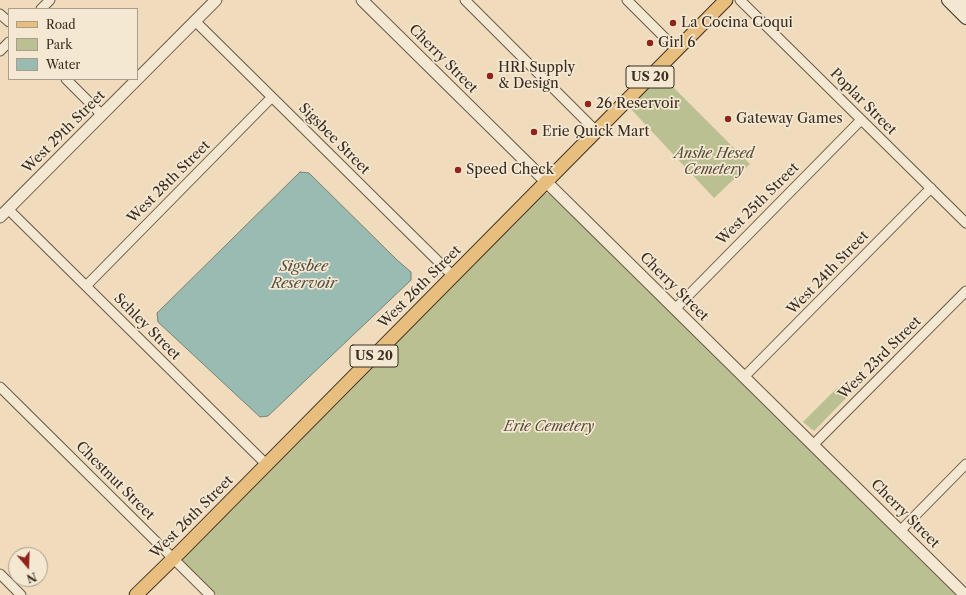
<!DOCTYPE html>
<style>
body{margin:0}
#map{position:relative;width:966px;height:595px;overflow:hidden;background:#f0dbbc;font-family:"Libre Caslon Text",serif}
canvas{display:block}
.legend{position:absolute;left:8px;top:8px;width:130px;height:72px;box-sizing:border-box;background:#f5e8d3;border:1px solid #aa9d8b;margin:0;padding:5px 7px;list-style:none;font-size:12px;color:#3a2c1f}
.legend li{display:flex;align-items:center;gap:8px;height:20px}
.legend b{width:20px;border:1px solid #aa9d8b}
.north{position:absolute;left:8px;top:547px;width:40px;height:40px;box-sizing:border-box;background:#f5e8d3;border:1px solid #aa9d8b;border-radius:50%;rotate:161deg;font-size:11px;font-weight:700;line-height:16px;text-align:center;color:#3a2c1f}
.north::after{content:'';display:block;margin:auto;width:14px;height:18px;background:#8f2418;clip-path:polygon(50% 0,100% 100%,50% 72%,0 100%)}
</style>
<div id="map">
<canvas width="966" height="595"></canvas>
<ul class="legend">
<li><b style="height:5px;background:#e8be7e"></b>Road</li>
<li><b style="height:11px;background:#bac091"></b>Park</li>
<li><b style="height:11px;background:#9abbb1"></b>Water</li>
</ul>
<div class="north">N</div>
</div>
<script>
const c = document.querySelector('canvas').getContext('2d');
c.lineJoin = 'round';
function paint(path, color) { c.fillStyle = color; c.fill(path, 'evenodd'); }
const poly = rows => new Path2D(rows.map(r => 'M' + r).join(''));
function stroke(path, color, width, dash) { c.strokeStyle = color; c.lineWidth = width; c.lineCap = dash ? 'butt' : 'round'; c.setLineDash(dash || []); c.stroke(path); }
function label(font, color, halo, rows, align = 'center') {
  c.font = font + ' "Libre Caslon Text",serif'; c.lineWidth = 3.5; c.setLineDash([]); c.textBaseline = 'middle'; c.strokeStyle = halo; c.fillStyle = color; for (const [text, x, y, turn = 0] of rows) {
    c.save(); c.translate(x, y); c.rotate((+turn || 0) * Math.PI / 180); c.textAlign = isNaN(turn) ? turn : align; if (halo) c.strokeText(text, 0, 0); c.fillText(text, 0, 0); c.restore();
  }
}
const green = poly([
 [661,75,750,164,714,198,629,107],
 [545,193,552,194,670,312,694,334,728,370,799,438,958,595,217,595,181,560],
 [837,388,847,397,814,431,803,422]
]);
const water = poly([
 [300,172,309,173,397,260,411,272,411,280,268,416,260,417,158,322,157,313,300,172]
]);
const minor = poly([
 [465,0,596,131],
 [627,0,677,50],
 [740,0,966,223],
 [41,9,50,0],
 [0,14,9,22],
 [195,21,453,276],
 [0,51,9,42],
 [66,79,102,115],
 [8,209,267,465],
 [86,286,272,97],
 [675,309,861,120],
 [744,377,931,188],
 [0,387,210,595],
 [813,445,966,291],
 [900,531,966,464],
 [0,574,21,595]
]);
const tertiary = poly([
 [362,0,965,595],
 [0,217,216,0]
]);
const secondary = poly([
 [948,0,966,18],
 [962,0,966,4]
]);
const primary = poly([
 [136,595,180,552,726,0]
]);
const markers = [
 [673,23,4,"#8f2418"],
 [650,43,4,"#8f2418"],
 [490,76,4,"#8f2418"],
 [588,104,4,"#8f2418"],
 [728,119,4,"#8f2418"],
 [534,132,4,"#8f2418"],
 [458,170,4,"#8f2418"]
];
const shields = [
 [650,77,48],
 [374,356,48]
];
const shieldNames = [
 ["US 20",650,77],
 ["US 20",374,356]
];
const poiNames = [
 ["La Cocina Coqui",681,23],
 ["Girl 6",658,43],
 ["HRI Supply",498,68],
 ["& Design",498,84],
 ["26 Reservoir",596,104],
 ["Gateway Games",736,119],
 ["Erie Quick Mart",542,132],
 ["Speed Check",466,170]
];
const streetNames = [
 ["Cherry Street",443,59,45],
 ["Poplar Street",863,102,45],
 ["West 29th Street",64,132,-45],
 ["Sigsbee Street",334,139,45],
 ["West 28th Street",169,182,-45],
 ["West 25th Street",758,204,-45],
 ["West 24th Street",828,273,-46],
 ["West 26th Street",420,287,-45],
 ["Cherry Street",674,287,45],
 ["Schley Street",147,327,45],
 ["West 23rd Street",880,358,-45],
 ["Chestnut Street",115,481,45],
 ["Cherry Street",905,514,45],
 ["West 26th Street",192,517,-45]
];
const parkNames = [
 ["Anshe Hesed",714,154],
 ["Cemetery",714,170],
 ["Erie Cemetery",549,427]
];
const waterNames = [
 ["Sigsbee",304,267],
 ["Reservoir",304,284]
];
paint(green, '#bac091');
paint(water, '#9abbb1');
stroke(water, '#748277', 1);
stroke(minor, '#685846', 11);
stroke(tertiary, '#685846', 13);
stroke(secondary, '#3a2c1f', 14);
stroke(primary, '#3a2c1f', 15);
stroke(minor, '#f5e8d3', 9);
stroke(tertiary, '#f5e8d3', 11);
stroke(secondary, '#f5e8d3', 12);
stroke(primary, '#e8be7e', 13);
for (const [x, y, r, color] of markers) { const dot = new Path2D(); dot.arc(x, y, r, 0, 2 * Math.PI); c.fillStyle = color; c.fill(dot); stroke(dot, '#f5e8d3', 1.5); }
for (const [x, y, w] of shields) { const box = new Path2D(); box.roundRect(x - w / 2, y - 11, w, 22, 3); c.fillStyle = '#f5e8d3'; c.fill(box); stroke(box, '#3a2c1f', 1); }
label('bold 13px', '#3a2c1f', null, shieldNames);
label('14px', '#3a2c1f', '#f5e8d3', poiNames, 'left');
label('14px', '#3a2c1f', '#f5e8d3', streetNames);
label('italic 14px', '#544a36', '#f5e8d3', parkNames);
label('italic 15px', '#525044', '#f5e8d3', waterNames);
</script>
